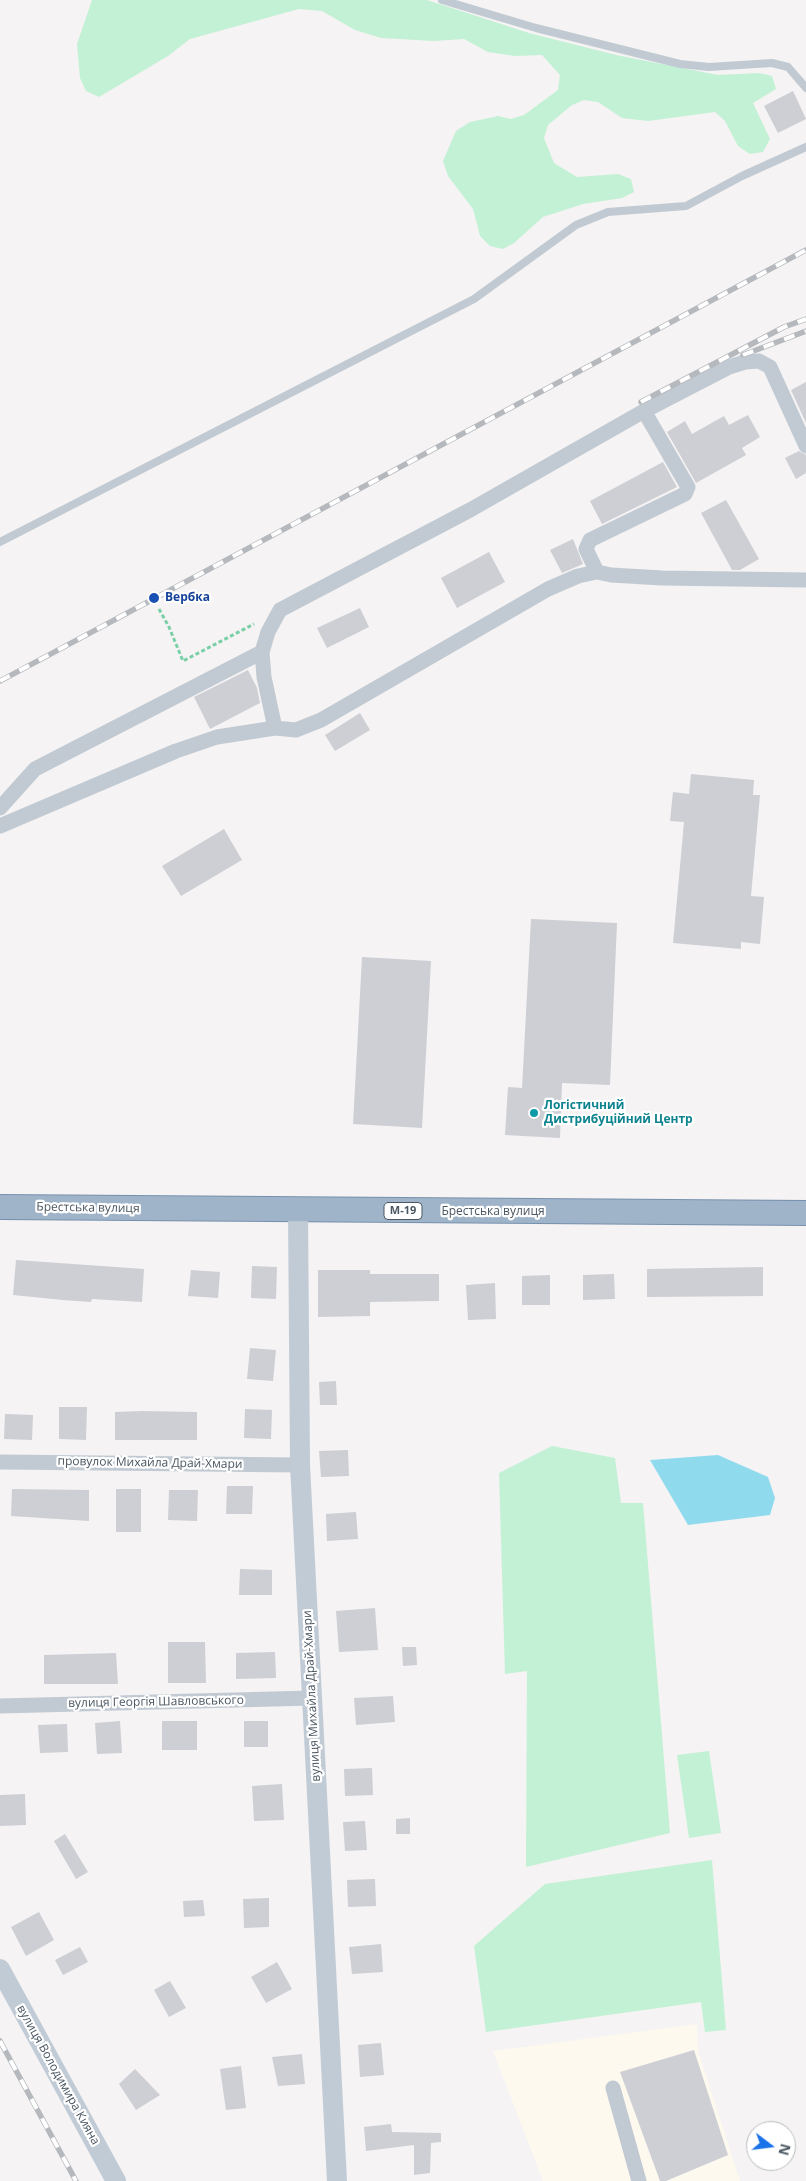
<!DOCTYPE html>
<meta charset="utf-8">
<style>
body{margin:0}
#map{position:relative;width:806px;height:2181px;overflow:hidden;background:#f5f3f3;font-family:"Open Sans",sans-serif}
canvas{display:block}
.north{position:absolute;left:746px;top:2121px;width:50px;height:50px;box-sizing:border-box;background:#fff;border:1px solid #b7bbc0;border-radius:50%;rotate:105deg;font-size:14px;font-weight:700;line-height:20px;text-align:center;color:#4a5661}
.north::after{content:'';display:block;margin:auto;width:18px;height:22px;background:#1a73e8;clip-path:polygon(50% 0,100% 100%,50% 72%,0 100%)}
</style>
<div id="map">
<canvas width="806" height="2181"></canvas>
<div class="north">N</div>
</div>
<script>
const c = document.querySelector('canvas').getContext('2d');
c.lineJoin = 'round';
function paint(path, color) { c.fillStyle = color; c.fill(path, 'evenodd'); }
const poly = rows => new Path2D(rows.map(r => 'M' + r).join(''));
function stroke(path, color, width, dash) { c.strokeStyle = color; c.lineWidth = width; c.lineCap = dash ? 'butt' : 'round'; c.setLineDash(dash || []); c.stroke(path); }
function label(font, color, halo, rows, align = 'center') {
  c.font = font + ' "Open Sans",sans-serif'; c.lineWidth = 4.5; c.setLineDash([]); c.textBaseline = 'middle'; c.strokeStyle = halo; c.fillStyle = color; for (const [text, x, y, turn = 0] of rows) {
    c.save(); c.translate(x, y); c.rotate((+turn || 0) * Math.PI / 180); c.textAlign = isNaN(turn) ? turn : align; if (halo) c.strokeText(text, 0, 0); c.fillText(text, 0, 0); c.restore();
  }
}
const commercial = poly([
 [697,2024,698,2051,740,2181,543,2181,493,2051]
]);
const green = poly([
 [92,0,427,0,529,33,616,55,718,75,759,73,772,76,776,89,753,103,770,139,763,152,750,154,738,146,725,121,715,112,648,121,622,118,598,102,584,100,572,105,548,125,544,138,554,163,577,177,618,174,631,179,634,192,622,198,583,204,543,217,514,243,503,249,490,246,480,236,473,209,448,176,443,161,456,131,470,122,498,116,511,119,524,115,558,90,560,75,542,55,515,56,488,52,464,39,434,41,381,38,355,30,322,11,299,9,190,39,168,56,99,97,86,91,80,78,77,44],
 [552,1446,615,1458,621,1503,643,1503,670,1833,526,1867,527,1671,505,1674,499,1473],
 [709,1751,721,1833,689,1838,677,1755],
 [712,1860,726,2030,705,2032,701,2002,486,2032,474,1946,545,1884]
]);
const water = poly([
 [718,1455,768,1477,775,1498,770,1515,688,1525,650,1460]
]);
const building = poly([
 [793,91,806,119,778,133,764,106],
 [806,382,806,423,791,390],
 [748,415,760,437,742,448,746,455,696,483,667,432,685,421,692,434,724,416,729,425],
 [799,451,806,455,806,473,796,479,785,458],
 [663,462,677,487,602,524,590,501],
 [726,500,759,559,740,570,732,570,701,513],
 [573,539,583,564,562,573,550,550],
 [489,552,505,582,457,608,441,578],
 [360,608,369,627,327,648,317,628],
 [248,670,257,688,260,703,210,729,194,697],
 [360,713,370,730,335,751,325,735],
 [691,774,754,780,753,795,760,795,751,896,764,897,760,944,741,942,741,949,673,943,684,822,670,821,673,792,689,794],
 [224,829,242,860,181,896,162,866],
 [531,919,617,923,610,1085,562,1083,560,1138,505,1135,508,1087,522,1088],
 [362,957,431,961,422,1128,353,1124],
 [16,1260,144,1269,142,1302,92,1299,91,1302,63,1300,13,1295],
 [252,1266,277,1267,276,1299,251,1298],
 [763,1267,763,1296,647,1297,647,1269],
 [191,1270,220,1272,218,1298,188,1296],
 [318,1270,370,1270,370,1274,439,1274,439,1301,370,1302,370,1316,318,1317],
 [614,1274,615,1299,583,1300,583,1275],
 [550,1275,550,1305,522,1305,522,1276],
 [495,1283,496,1319,468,1320,466,1285],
 [250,1348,276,1350,273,1381,247,1379],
 [336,1381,337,1405,320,1405,319,1382],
 [59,1407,87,1407,86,1440,59,1439],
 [245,1409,272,1410,271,1439,244,1438],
 [142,1411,197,1412,197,1440,115,1440,115,1412],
 [5,1414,33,1415,32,1440,4,1439],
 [348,1450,349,1476,321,1477,319,1451],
 [227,1486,253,1486,252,1514,226,1514],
 [12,1489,89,1490,89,1521,11,1516],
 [116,1489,141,1489,141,1532,116,1532],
 [169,1490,198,1490,197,1521,168,1520],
 [356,1512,358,1539,327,1541,326,1514],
 [240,1569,272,1570,272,1595,239,1595],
 [375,1608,378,1650,339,1652,336,1611],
 [168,1642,205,1642,206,1683,168,1683],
 [402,1647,416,1647,417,1665,403,1666],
 [275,1652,276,1678,236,1679,236,1653],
 [116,1653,118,1684,44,1684,44,1655],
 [393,1696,395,1722,356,1725,354,1698],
 [120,1721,122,1753,97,1754,95,1723],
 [162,1721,197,1721,197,1750,162,1750],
 [244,1721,268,1721,268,1747,244,1747],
 [67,1724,68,1752,40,1753,38,1725],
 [372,1768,373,1795,345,1796,344,1769],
 [282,1784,284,1820,254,1821,252,1786],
 [25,1794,26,1825,0,1826,0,1795],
 [410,1818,410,1834,396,1834,396,1819],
 [365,1821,367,1850,345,1851,343,1822],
 [65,1834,88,1872,76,1879,54,1841],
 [375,1879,376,1906,348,1907,347,1880],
 [269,1898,269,1927,244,1928,243,1899],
 [203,1900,205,1916,184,1917,183,1901],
 [39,1912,54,1940,26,1956,11,1927],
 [381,1944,383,1972,352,1974,349,1947],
 [80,1947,88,1962,63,1975,55,1960],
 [277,1962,292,1989,266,2003,251,1977],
 [170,1981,186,2008,169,2017,154,1990],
 [381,2043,384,2075,360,2077,358,2045],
 [694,2050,728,2155,666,2181,660,2181,620,2072],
 [302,2054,305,2084,278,2086,272,2057],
 [241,2066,246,2108,226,2110,220,2069],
 [135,2069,160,2095,136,2110,119,2084],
 [391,2124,392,2132,441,2133,441,2142,431,2143,430,2173,414,2175,414,2145,366,2151,364,2127]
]);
const path = poly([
 [159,609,169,627,183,661,254,624]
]);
const service = poly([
 [442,0,536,28,680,64,709,67,772,63,788,67,806,88],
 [0,542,474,299,576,225,608,212,686,206,742,176,806,147]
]);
const minor = poly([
 [597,572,611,575,662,578,806,580],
 [275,728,264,677,262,652,268,632,280,610,470,510,644,411,729,367,745,362,759,361,770,367,806,446],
 [0,808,35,769,262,652],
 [0,826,176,751,217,737,275,728,296,730,321,720,548,589,578,576,597,572,586,549,590,540,685,494,688,487,644,411],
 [0,1462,300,1465],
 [0,1706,312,1698],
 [613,2088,639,2181]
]);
const secondary = poly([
 [298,1211,300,1465,337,2181],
 [0,1969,116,2181]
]);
const trunk = poly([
 [0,1207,806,1213]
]);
const rail = poly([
 [743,355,806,331],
 [641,402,784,327,806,319],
 [0,681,806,250],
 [0,2041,76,2181]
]);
const markers = [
 [154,598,6,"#1a4fb4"],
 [534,1113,5,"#0f9aa8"]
];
const shields = [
 [403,1211,38]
];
const shieldNames = [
 ["М-19",403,1211]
];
const transitNames = [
 ["Вербка",165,598]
];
const cultureNames = [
 ["Логістичний",544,1106],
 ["Дистрибуційний Центр",544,1120]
];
const streetNames = [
 ["Брестська вулиця",88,1208,1],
 ["Брестська вулиця",493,1212],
 ["провулок Михайла Драй-Хмари",150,1463,1],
 ["вулиця Михайла Драй-Хмари",312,1696,-93],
 ["вулиця Георгія Шавловського",156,1702,-1],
 ["вулиця Володимира Кияна",58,2075,61]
];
paint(commercial, '#fdf9ef');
paint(green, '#c3f1d5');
paint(water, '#90daee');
paint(building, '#cdcfd5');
stroke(trunk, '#7690ad', 26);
stroke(path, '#7ad0a6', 3, [4, 2.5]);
stroke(service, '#c1cad2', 8);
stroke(minor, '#c1cad2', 15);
stroke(secondary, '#c1cbd6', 20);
stroke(trunk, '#9fb4c9', 24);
stroke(rail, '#b5b8bd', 5.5);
stroke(rail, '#fff', 4, [11]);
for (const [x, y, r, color] of markers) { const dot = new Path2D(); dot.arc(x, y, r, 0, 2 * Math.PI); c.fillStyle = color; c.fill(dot); stroke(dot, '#fff', 2); }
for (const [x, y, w] of shields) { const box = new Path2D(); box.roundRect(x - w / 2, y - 8.5, w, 17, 4); c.fillStyle = '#fff'; c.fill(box); stroke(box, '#4a5661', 1); }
label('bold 11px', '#4a5661', null, shieldNames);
label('bold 12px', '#164399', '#fff', transitNames, 'left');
label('bold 12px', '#0d838f', '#fff', cultureNames, 'left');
label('12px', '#4a5661', '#fff', streetNames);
</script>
